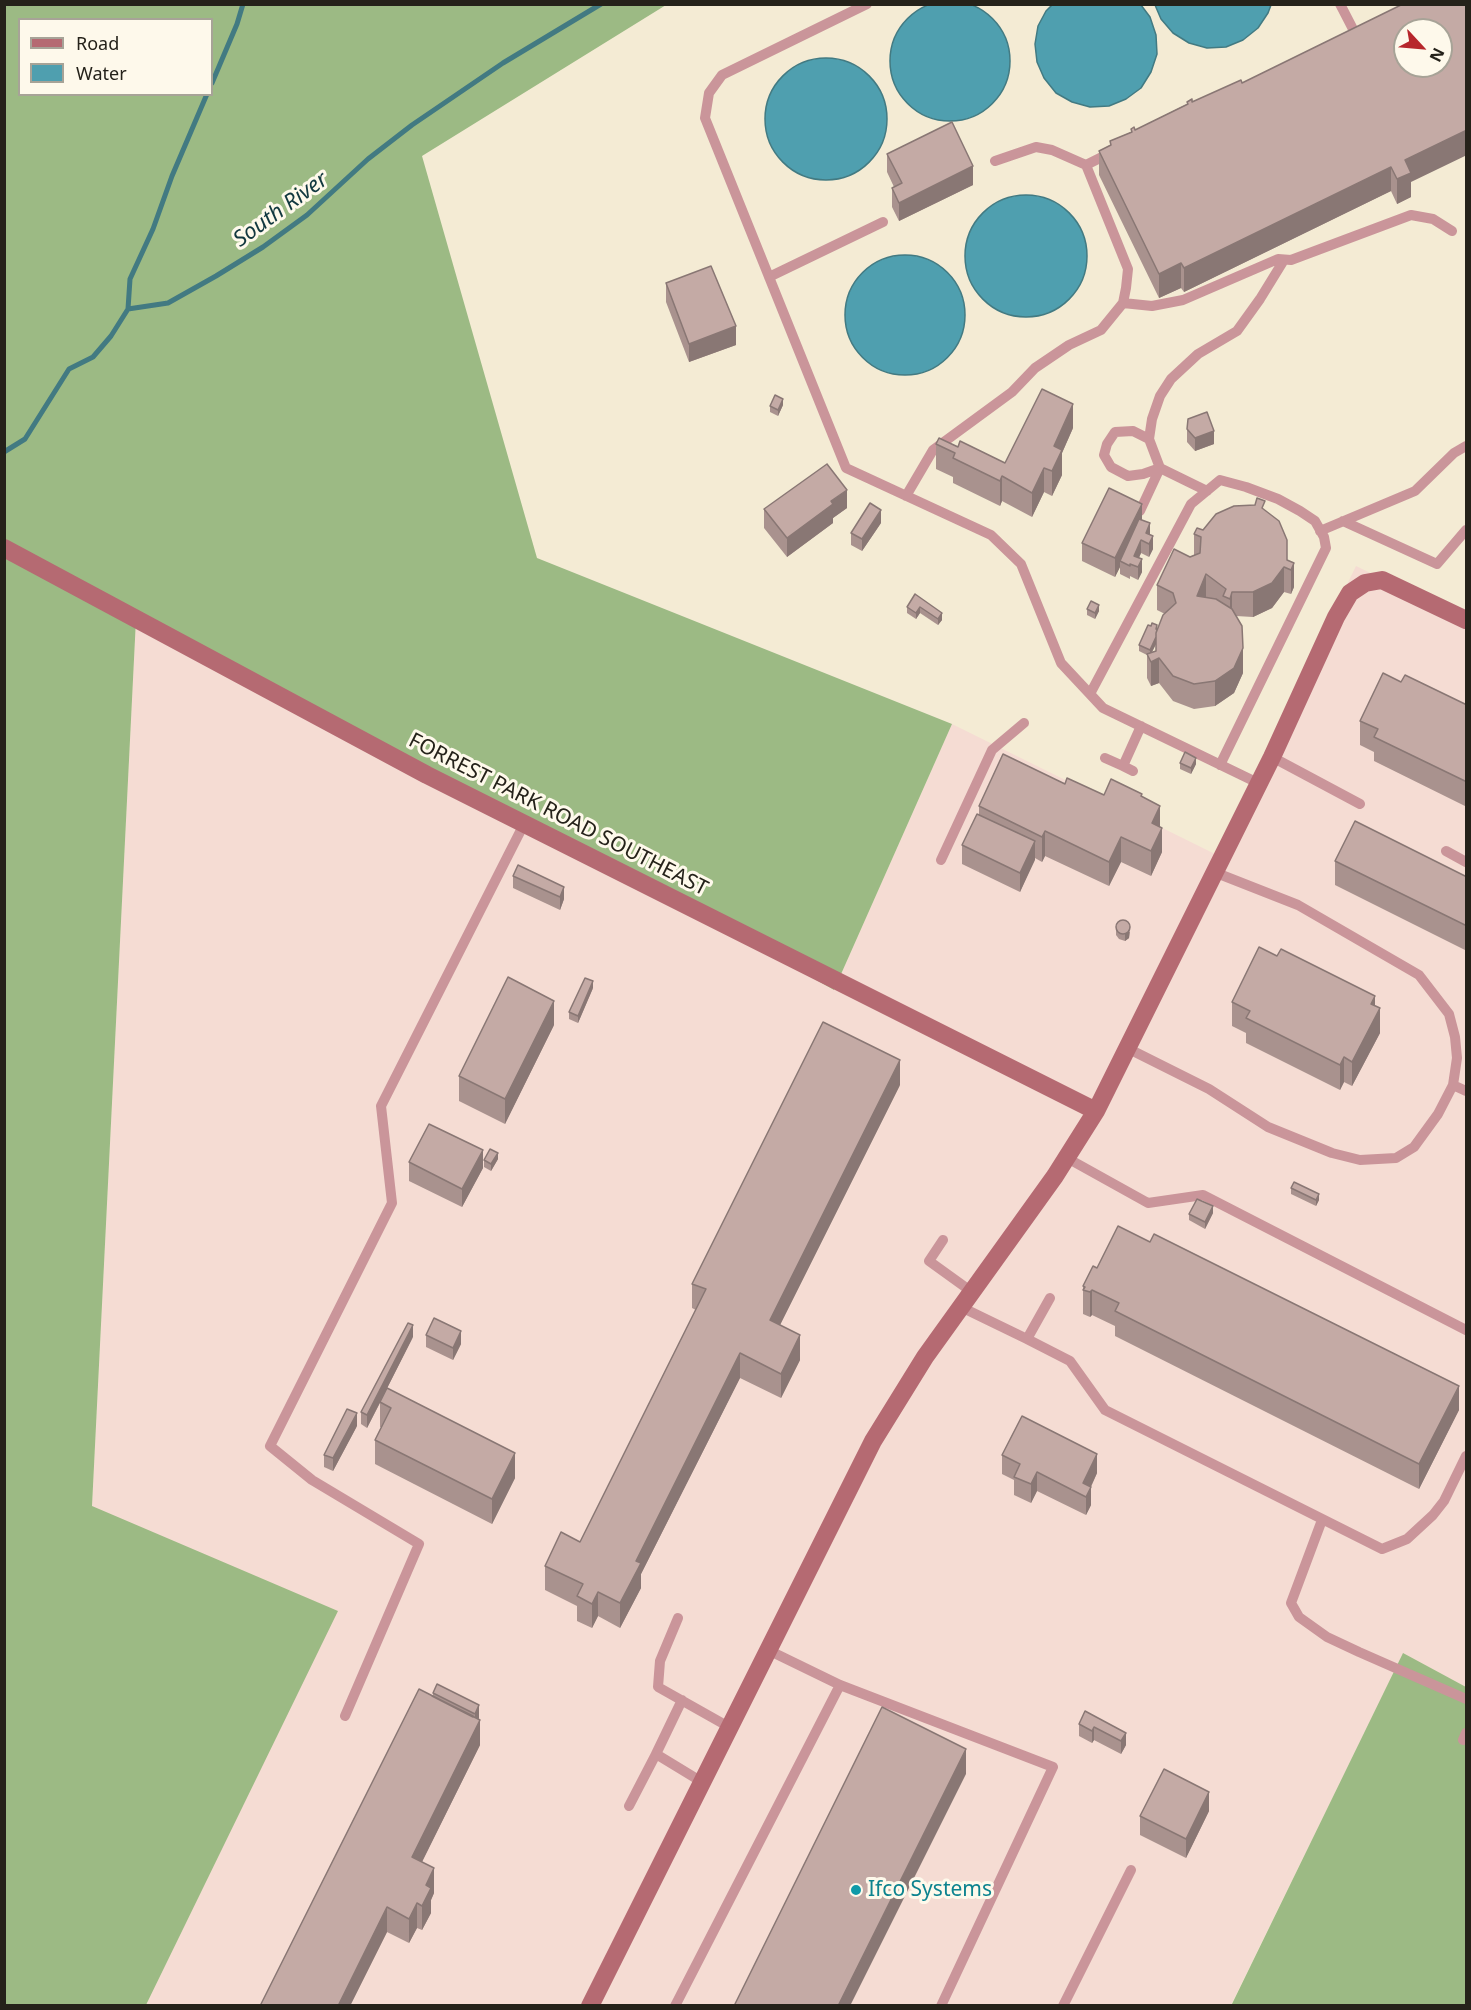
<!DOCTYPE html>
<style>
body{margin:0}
#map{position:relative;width:1471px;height:2010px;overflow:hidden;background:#f4ebd4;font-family:"Noto Sans",sans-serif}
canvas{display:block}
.frame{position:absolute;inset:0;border:6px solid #25221a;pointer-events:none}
.legend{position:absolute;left:18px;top:18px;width:195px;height:78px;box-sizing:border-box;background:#fef9eb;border:2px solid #a7a397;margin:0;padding:8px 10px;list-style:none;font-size:18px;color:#25221a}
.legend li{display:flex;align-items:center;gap:12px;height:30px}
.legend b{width:30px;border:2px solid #a7a397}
.north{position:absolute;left:1393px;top:18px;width:60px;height:60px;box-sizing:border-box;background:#fef9eb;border:2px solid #a7a397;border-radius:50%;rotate:116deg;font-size:16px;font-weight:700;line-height:24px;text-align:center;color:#25221a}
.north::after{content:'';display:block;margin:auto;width:21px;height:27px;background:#b7272c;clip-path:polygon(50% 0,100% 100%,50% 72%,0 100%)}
</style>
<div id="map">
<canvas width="1471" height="2010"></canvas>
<div class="frame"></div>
<ul class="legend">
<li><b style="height:8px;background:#b56a72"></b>Road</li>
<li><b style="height:16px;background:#4f9faf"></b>Water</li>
</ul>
<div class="north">N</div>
</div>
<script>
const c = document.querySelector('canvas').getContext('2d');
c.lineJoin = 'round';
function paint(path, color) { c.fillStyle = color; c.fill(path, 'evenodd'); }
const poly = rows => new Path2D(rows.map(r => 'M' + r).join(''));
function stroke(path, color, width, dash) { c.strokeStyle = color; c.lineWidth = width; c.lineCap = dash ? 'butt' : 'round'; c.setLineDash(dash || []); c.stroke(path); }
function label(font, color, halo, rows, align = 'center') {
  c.font = font + ' "Noto Sans",sans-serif'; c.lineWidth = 6; c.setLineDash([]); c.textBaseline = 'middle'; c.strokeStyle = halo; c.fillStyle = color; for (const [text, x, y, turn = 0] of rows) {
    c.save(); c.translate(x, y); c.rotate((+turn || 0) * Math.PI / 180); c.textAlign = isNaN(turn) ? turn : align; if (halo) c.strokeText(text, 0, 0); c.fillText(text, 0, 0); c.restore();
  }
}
const industrial = poly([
 [1356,566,1466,619,1466,1687,1403,1654,1231,2005,146,2005,337,1611,92,1507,136,619,535,822,834,990,952,724,1215,854]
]);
const forest = poly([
 [5,5,666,5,422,156,537,558,952,724,834,990,535,822,136,619,92,1506,338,1611,146,2005,5,2006],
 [20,20,212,20,212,94,20,94],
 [1403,1653,1466,1687,1466,2005,1231,2006]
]);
const water = poly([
 '890 61a60 60 0 1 1 120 0a60 60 0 1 1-120 0Z',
 [1052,5,1141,5,1150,17,1156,35,1157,54,1151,72,1141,88,1126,99,1109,106,1090,107,1072,102,1056,93,1044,78,1037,62,1035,44,1038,26,1046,11,1052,5],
 [1155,5,1271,5,1268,13,1258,28,1243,40,1226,47,1207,48,1189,43,1173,33,1161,19,1155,5],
 '765 119a61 61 0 1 1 122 0a61 61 0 1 1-122 0Z',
 '965 256a61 61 0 1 1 122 0a61 61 0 1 1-122 0Z',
 '845 315a60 60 0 1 1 120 0a60 60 0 1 1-120 0Z'
]);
const stream = poly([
 [212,83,237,24,243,4],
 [128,309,168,303,216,276,263,247,307,215,368,159,412,125,503,63,601,4],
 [4,452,25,439,69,369,93,357,111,336,128,309,130,279,153,229,172,176,207,94]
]);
const lane = poly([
 [867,4,722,75,709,93,705,118,846,468,991,535,1021,564,1061,663,1103,708,1258,783],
 [1340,4,1355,33],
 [1086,165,1112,152],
 [769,277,883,222],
 [1123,303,1152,306,1183,300,1278,259,1291,260,1411,215,1433,219,1452,231],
 [1133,431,1149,439,1160,468,1143,474,1128,476,1111,467,1104,455,1107,444,1115,432,1133,431],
 [1149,439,1152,419,1160,396,1171,379,1198,354,1237,331,1260,299,1284,260],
 [906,496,933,450,1012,392,1035,368,1069,345,1101,330,1123,303,1126,288,1128,269,1086,165,1052,150,1036,147,995,161],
 [1140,511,1160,468,1207,491],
 [1343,521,1437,564,1466,530],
 [1320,531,1415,491,1454,453,1466,446],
 [1090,694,1191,504,1220,480,1246,487,1278,499,1300,511,1315,521,1324,537,1326,548,1220,765],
 [1272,757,1360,804],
 [1105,758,1123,766],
 [1133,771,1123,766,1141,726],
 [1446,851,1466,862],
 [941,860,992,750,1024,723],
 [1127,1048,1209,1089,1268,1127,1332,1153,1360,1160,1396,1158,1414,1147,1438,1114,1453,1085,1457,1058,1455,1037,1449,1014,1419,975,1298,905,1214,872],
 [1453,1085,1466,1091],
 [1067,1158,1148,1203,1203,1195,1466,1330],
 [943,1240,929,1261,972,1292],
 [961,1307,1027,1339,1050,1298],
 [1027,1339,1070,1361,1105,1410,1382,1549,1407,1539,1433,1515,1444,1501,1466,1456],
 [1322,1520,1291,1603,1299,1617,1327,1637,1359,1652,1466,1699],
 [678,1618,660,1661,658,1687,729,1727],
 [768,1650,840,1685,1053,1767,941,2006],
 [345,1716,419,1544,312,1480,270,1446,392,1203,381,1106,524,824],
 [1463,1740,1466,1733],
 [656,1754,682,1700],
 [629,1806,656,1754,702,1782],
 [675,2006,840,1685],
 [1063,2006,1131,1870]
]);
const secondary = poly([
 [4,548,427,775,1096,1111],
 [590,2006,873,1441,925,1357,1055,1176,1096,1111,1272,757,1336,617,1350,593,1365,583,1382,580,1466,620]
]);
const wall = poly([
 [1403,4,1411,197,1397,204,1391,191,1184,292,1181,288,1159,298,1099,175,1099,151,1110,145,1110,141,1131,132,1131,129,1135,130,1187,104,1187,102,1192,102,1242,83],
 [887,154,973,185,899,221,892,207,892,188,894,187,887,172],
 [666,283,736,345,689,362,666,302],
 [783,405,778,416,770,412,770,406],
 [1073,428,1062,453,1062,475,1052,496,1044,492,1032,517,1002,501,1000,506,953,483,953,477,936,469,936,444,958,447,1005,463],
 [1187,429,1214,444,1195,451,1187,442],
 [847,508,833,518,833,523,787,557,764,528,764,509],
 [1265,510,1287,560,1294,563,1294,587,1291,594,1284,592,1272,608,1253,617,1236,616,1243,673,1234,693,1215,706,1194,709,1173,701,1159,683,1151,686,1147,678,1147,655,1139,651,1139,645,1151,626,1157,625,1157,630,1165,614,1157,610,1157,585,1190,557,1194,555,1194,534,1203,530],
 [1156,644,1156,651,1152,652],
 [1142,520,1150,535,1153,549,1149,557,1141,553,1139,558,1142,572,1138,580,1130,576,1130,579,1120,574,1120,567,1115,577,1082,561,1082,543],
 [881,523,862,551,851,545,851,533],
 [915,594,942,620,938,625,920,613,916,619,907,613,907,607],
 [1087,609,1099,611,1095,619,1087,615],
 [1401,682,1467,705,1467,807,1374,761,1374,752,1360,745,1360,721],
 [1180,763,1196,764,1191,774,1180,769],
 [1065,784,1104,795,1142,796,1160,827,1162,852,1151,876,1121,862,1109,886,1045,856,1042,862,1035,858,1020,892,962,864,962,845,979,814,979,806],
 [1335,861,1467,877,1467,951,1335,885],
 [513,876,564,899,560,910,513,888],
 [1116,929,1130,932,1129,938,1125,941,1119,939,1116,935],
 [593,988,578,1023,569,1019,569,1012],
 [1232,1002,1375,1006,1380,1033,1352,1086,1344,1082,1340,1090,1246,1043,1246,1033,1232,1026],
 [554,1025,505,1124,459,1101,459,1076],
 [900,1085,780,1325,800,1360,781,1398,740,1378,641,1574,641,1588,620,1628,598,1616,592,1628,577,1621,577,1606,545,1590,545,1566,580,1542,696,1310,692,1308,692,1284],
 [498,1159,491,1171,484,1167,484,1160],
 [409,1162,483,1168,462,1207,409,1181],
 [1291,1188,1319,1200,1316,1206,1291,1194],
 [1213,1213,1205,1229,1189,1220,1189,1214],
 [1083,1286,1459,1410,1419,1489,1115,1336,1115,1326,1092,1315,1090,1317,1083,1314],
 [426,1335,461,1344,453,1360,426,1347],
 [413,1337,387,1388,515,1478,492,1524,375,1464,375,1440,381,1427,380,1427,380,1403,367,1428,361,1424,361,1412],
 [357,1426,333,1471,324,1467,324,1455],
 [1002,1455,1097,1473,1091,1487,1091,1505,1086,1515,1037,1491,1031,1503,1014,1495,1014,1480,1002,1474],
 [437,1684,479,1718,478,1719,480,1745,422,1862,434,1893,431,1900,431,1913,422,1930,417,1928,409,1943,387,1932,350,2006,433,1696,433,1693],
 [1085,1711,1126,1745,1121,1754,1094,1740,1092,1743,1079,1736,1079,1724],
 [1209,1811,1186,1858,1140,1835,1140,1816]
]);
const shadedWall = poly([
 [1467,130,1467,155,1411,182,1411,197,1397,204,1397,179,1405,160],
 [973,166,973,185,899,221,899,203],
 [1391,167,1391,191,1184,292,1184,268],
 [1181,263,1181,288,1159,298,1159,274],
 [736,326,736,345,689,362,689,344],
 [783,399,783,405,778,416,778,410],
 [1073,404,1073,428,1062,453,1062,475,1052,496,1052,471,1054,446],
 [1214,431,1214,444,1195,451,1195,438],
 [1044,468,1044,492,1032,517,1032,493],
 [1002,476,1002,501,1000,506,1000,481],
 [847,490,847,508,833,518,833,523,787,557,787,538,831,501],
 [1142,504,1142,522,1120,561,1120,567,1115,577,1115,558],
 [881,510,881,523,862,551,862,539],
 [1150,523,1150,536,1146,533],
 [1153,536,1153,549,1149,557,1149,544],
 [1141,540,1141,553,1135,566,1134,556],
 [1142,559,1142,572,1138,580,1138,567],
 [1294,563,1294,587,1291,594,1291,570],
 [1284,567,1284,592,1272,608,1253,617,1253,592],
 [1206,574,1206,599,1197,596],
 [1232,592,1232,616,1230,623,1230,599],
 [1099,605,1099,611,1095,619,1095,613],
 [920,607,920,613,916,619,916,613],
 [942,613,942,620,938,625,938,619],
 [1156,637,1156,644,1150,656,1150,650],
 [1243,648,1243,673,1234,693,1215,706,1215,681],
 [1159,658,1159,683,1151,686,1151,662],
 [1196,758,1196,764,1191,774,1191,768],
 [1160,806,1160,830,1152,823],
 [1162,828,1162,852,1151,876,1151,851],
 [1045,831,1045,856,1042,862,1042,837],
 [1121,837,1121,862,1109,886,1109,862],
 [1035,841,1035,860,1020,892,1020,873],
 [564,887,564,899,560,910,560,897],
 [1130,925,1129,938,1125,941,1125,934],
 [593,981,593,988,578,1023,578,1016],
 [1375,996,1375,1017,1380,1008,1380,1033,1352,1086,1352,1062,1371,1004],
 [554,1001,554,1025,505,1124,505,1099],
 [1344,1057,1344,1082,1340,1090,1340,1065],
 [900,1060,900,1085,770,1345,770,1320],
 [483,1150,483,1168,462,1207,462,1189],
 [498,1153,498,1159,491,1171,491,1164],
 [1319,1194,1319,1200,1316,1206,1316,1200],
 [1213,1206,1213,1213,1205,1229,1205,1222],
 [1092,1290,1092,1315,1090,1317,1090,1292],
 [413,1325,413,1337,367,1428,367,1415],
 [461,1331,461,1344,453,1360,453,1348],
 [800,1335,800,1360,781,1398,781,1374],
 [740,1353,740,1378,641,1574,641,1588,620,1628,620,1603,636,1561],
 [1459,1386,1459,1410,1419,1489,1419,1464],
 [357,1413,357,1426,333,1471,333,1458],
 [515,1453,515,1478,492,1524,492,1499],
 [1097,1454,1097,1473,1086,1497,1083,1483],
 [1037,1472,1037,1491,1031,1503,1031,1484],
 [1091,1487,1091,1505,1086,1515,1086,1497],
 [598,1592,598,1616,592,1628,592,1604],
 [479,1705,479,1718,475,1726,475,1714],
 [480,1720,480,1745,412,1882,412,1857],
 [1094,1727,1094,1740,1092,1743,1092,1731],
 [1126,1733,1126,1745,1121,1754,1121,1741],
 [966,1749,966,1774,850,2006,838,2006],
 [1209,1792,1209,1811,1186,1858,1186,1839],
 [434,1868,434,1893,431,1900,431,1913,422,1930,422,1906,426,1885],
 [417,1903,417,1928,409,1943,409,1919],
 [387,1907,387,1932,350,2006,338,2006]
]);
const building = poly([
 [1403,4,1467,4,1467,130,1405,160,1411,173,1397,179,1391,167,1184,268,1181,263,1159,274,1099,151,1111,145,1110,141,1132,132,1131,129,1134,127,1135,130,1188,104,1187,102,1192,99,1192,102,1241,80,1242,83,1403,4],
 [1405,30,1441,30,1441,66,1405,66,1405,30],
 [952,122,973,166,899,203,892,188,902,183,887,154,952,122],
 [711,266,736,326,689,344,666,283,711,266],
 [1042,389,1073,404,1054,446,1062,450,1052,471,1044,468,1032,493,1002,476,1000,481,953,458,955,453,936,444,939,438,958,447,960,441,1005,463,1042,389],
 [775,395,783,399,778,410,770,406,775,395],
 [1207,412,1214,431,1195,438,1187,429,1188,419,1207,412],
 [827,464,847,490,831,501,833,504,787,538,764,509,827,464],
 [1109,488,1142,504,1115,558,1082,543,1109,488],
 [1257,498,1265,501,1262,508,1279,521,1287,540,1287,560,1294,563,1291,570,1284,567,1272,583,1253,592,1232,592,1230,599,1223,596,1226,589,1206,574,1197,596,1216,599,1232,609,1242,626,1243,648,1234,668,1215,681,1194,684,1173,676,1159,658,1151,662,1147,654,1156,651,1156,633,1163,615,1176,603,1173,593,1157,585,1174,549,1190,557,1200,553,1201,537,1194,534,1197,528,1203,530,1216,514,1234,506,1255,505,1257,498],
 [870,503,881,510,862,539,851,533,870,503],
 [1139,519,1150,523,1146,533,1153,536,1149,544,1141,540,1134,556,1142,559,1138,567,1130,564,1130,566,1120,561,1139,519],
 [915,594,942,613,938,619,920,607,916,613,907,607,915,594],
 [1091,601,1099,605,1095,613,1087,609,1091,601],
 [1152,623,1157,625,1156,629,1157,630,1156,633,1156,637,1150,650,1139,645,1148,625,1151,626,1152,623],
 [1383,673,1401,682,1405,675,1467,705,1467,782,1374,737,1378,729,1360,721,1383,673],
 [1185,752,1196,758,1191,768,1180,763,1185,752],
 [1003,754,1065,784,1067,778,1104,795,1111,779,1142,794,1141,796,1160,806,1152,823,1162,828,1151,851,1121,837,1109,862,1045,831,1042,837,979,806,1003,754],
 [977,814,1035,841,1020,873,962,845,977,814],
 [1355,821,1467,877,1467,926,1335,861,1355,821],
 [518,865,564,887,560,897,513,876,518,865],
 '1116 927a7 7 0 1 1 14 0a7 7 0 1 1-14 0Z',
 [1259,947,1277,956,1281,949,1375,996,1371,1004,1380,1008,1352,1062,1344,1057,1340,1065,1246,1018,1250,1011,1232,1002,1259,947],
 [508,977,554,1001,505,1099,459,1076,508,977],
 [585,978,593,981,578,1016,569,1012,585,978],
 [823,1022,900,1060,770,1320,800,1335,781,1374,740,1353,636,1561,641,1563,620,1603,598,1592,592,1604,577,1596,583,1584,545,1566,561,1532,580,1542,706,1289,692,1284,823,1022],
 [429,1124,483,1150,462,1189,409,1162,429,1124],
 [490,1149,498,1153,491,1164,484,1160,490,1149],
 [1294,1182,1319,1194,1316,1200,1291,1188,1294,1182],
 [1197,1199,1213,1206,1205,1222,1189,1214,1197,1199],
 [1118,1226,1150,1242,1154,1234,1459,1386,1419,1464,1115,1311,1119,1303,1092,1290,1090,1292,1083,1290,1085,1287,1083,1286,1093,1266,1097,1268,1118,1226],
 [434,1318,461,1331,453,1348,426,1335,434,1318],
 [408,1323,413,1325,367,1415,361,1412,408,1323],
 [387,1388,515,1453,492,1499,375,1440,391,1408,380,1402,387,1388],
 [347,1409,357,1413,333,1458,324,1455,347,1409],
 [1022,1416,1097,1454,1083,1483,1091,1487,1086,1497,1037,1472,1031,1484,1014,1477,1020,1464,1002,1455,1022,1416],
 [437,1684,479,1705,475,1714,433,1693,437,1684],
 [419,1689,480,1720,412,1857,434,1868,426,1885,431,1888,422,1906,417,1903,409,1919,387,1907,338,2006,260,2006,419,1689],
 [432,1696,473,1716,473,1717,432,1696],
 [882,1707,966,1749,838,2006,734,2006,882,1707],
 [1085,1711,1126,1733,1121,1741,1094,1727,1092,1731,1079,1724,1085,1711],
 [1164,1769,1209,1792,1186,1839,1140,1816,1164,1769]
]);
const markers = [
 [856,1890,6,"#0f9aa8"]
];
const streetNames = [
 ["FORREST PARK ROAD SOUTHEAST",558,815,27]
];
const cultureNames = [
 ["Ifco Systems",868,1890]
];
const waterNames = [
 ["South River",281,210,-36]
];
paint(industrial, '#f5dcd3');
paint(forest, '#9cba84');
paint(water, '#4f9faf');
stroke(water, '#427a82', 1.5);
stroke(stream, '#427a82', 5);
stroke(lane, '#ca959a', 10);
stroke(secondary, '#b56a72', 18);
paint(wall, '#a9928e');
paint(shadedWall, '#897774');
paint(building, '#c4aaa5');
stroke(building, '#897774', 1.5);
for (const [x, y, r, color] of markers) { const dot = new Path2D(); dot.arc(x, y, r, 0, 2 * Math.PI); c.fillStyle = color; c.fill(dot); stroke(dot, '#fef9eb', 2); }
label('21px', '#25221a', '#fef9eb', streetNames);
label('21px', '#0d838f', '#fef9eb', cultureNames, 'left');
label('italic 22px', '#11383f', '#fef9eb', waterNames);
</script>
